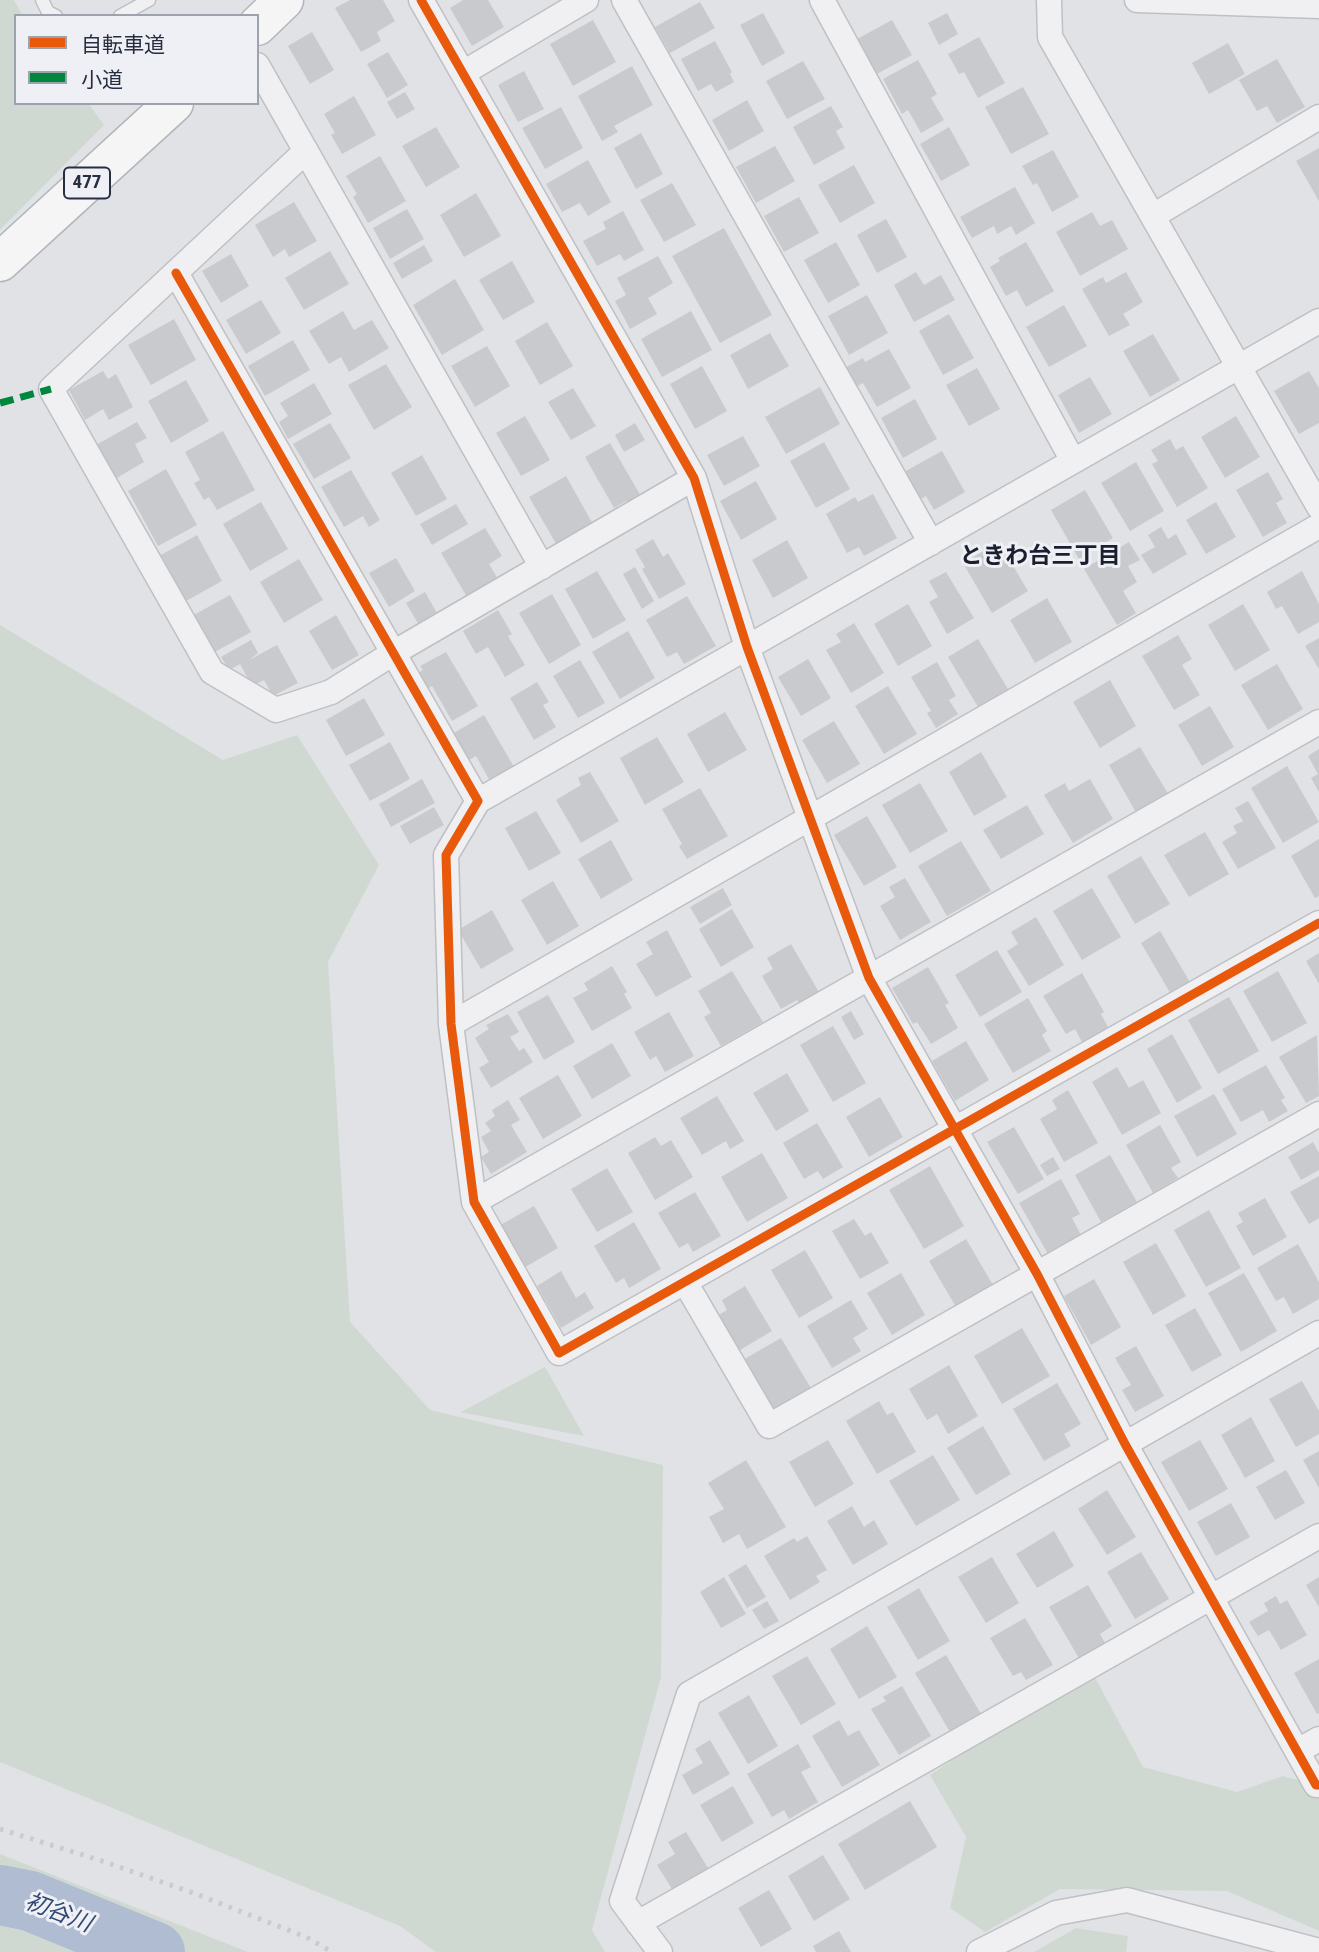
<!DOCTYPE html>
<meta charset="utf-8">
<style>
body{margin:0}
#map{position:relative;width:1319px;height:1952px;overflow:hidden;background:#e1e2e6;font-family:"Roboto Condensed","Noto Sans JP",sans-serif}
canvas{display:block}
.legend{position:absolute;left:14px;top:14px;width:245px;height:91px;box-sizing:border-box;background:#eef0f6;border:2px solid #9ea2ad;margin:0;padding:9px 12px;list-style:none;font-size:21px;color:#272e3f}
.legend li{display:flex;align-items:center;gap:14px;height:35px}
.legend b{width:35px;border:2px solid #9ea2ad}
</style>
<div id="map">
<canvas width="1319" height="1952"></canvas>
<ul class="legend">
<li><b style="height:9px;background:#e8590c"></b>自転車道</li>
<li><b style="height:9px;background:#00873e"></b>小道</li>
</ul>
</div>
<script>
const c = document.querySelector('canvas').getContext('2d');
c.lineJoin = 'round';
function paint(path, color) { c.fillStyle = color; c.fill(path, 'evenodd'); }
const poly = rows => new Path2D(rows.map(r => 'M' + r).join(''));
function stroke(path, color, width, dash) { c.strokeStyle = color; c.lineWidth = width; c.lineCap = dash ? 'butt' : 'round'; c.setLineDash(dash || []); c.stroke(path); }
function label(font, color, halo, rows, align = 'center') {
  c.font = font + ' "Roboto Condensed","Noto Sans JP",sans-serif'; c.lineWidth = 6; c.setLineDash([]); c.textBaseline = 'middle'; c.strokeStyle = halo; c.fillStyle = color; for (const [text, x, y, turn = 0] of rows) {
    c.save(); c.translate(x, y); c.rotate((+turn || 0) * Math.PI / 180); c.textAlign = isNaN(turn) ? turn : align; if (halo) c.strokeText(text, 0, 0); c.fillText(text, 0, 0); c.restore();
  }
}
const green = poly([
 [0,0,14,0,23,16,16,16,16,103,88,103,104,125,0,230],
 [0,625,223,760,297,735,379,865,328,962,350,1322,430,1410,663,1465,661,1677,592,1930,605,1952,436,1952,400,1926,0,1762],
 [545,1367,584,1436,460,1412,461,1412],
 [1090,1668,1143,1767,1237,1792,1283,1776,1319,1786,1319,1931,1227,1891,1060,1889,985,1932,950,1908,966,1837,930,1775],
 [0,1854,248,1952,0,1952],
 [1076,1928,1128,1936,1126,1952,1034,1952]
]);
const river = poly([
 [0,1895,30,1901,155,1952]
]);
const building = poly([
 [350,0,383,0,395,21,377,32,381,41,361,52,335,8],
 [463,0,488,0,504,27,472,46,450,8],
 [700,2,715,28,670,53,655,27],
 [763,13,785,53,762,66,740,25],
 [947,13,958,34,939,45,928,23],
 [593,20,616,62,573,86,550,44],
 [892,20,912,55,875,75,855,40],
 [312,32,334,70,310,84,288,46],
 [979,37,1005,83,978,98,964,72,959,74,948,54],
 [715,41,732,72,730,74,734,82,716,92,711,84,698,91,681,59],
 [1228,43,1245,74,1209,94,1192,63],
 [388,52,408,85,387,98,367,64],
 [1277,59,1305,107,1277,123,1267,106,1257,111,1239,80],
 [918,60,937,94,931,98,944,120,921,133,908,110,902,114,883,79],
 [803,61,825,99,787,119,766,81],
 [632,66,653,105,614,126,618,132,602,141,578,96],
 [524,71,544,109,518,122,498,85],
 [1023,87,1049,134,1011,154,985,107],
 [405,92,415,109,397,119,387,102],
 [354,96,376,135,342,154,331,135,335,133,324,114],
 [747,100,764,131,729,151,712,120],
 [831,106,843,127,836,131,845,148,814,165,793,127],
 [561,107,583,148,545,169,522,128],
 [436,127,460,167,426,187,402,146],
 [949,127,970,165,941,181,920,144],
 [641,133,663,174,636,189,614,148],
 [775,146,795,181,756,203,736,167],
 [1319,148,1319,201,1296,161],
 [1053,150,1079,197,1052,212,1037,183,1033,185,1022,166],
 [380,156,406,201,368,223,353,197,357,194,346,176],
 [588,160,611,202,588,216,580,203,562,212,546,184],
 [854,165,875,203,840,223,818,185],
 [672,183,696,225,664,242,640,200],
 [1015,187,1035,223,1016,235,1011,226,997,234,994,226,972,238,960,217],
 [476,193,501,236,464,257,440,215],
 [799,197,819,233,784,252,764,216],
 [294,202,317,241,289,257,285,249,273,257,255,225],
 [407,209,424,239,390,259,373,228],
 [623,211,644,250,624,261,620,254,597,266,583,241,606,229,603,222],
 [1092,212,1100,226,1112,220,1128,249,1080,276,1056,232],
 [886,219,907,257,877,273,857,235],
 [724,228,772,315,720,343,672,256],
 [836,242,860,285,828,303,804,260],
 [1026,242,1054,291,1026,307,1017,290,1006,296,990,267,1000,261,998,258],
 [424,245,433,261,402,279,393,263],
 [330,251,349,284,304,310,285,278],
 [231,254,249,286,221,303,202,271],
 [658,256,673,283,648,298,657,314,630,329,615,301,626,295,617,278],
 [512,261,535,302,503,320,479,280],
 [916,272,924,285,941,275,955,300,914,322,894,285],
 [1126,272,1143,302,1123,314,1130,325,1109,336,1082,289,1103,277,1106,283],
 [455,279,484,330,442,355,413,305],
 [867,295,888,333,849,355,828,316],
 [261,300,281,333,246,354,226,320],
 [1064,305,1087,346,1049,367,1026,327],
 [343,311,354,330,372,320,389,348,349,372,341,357,329,364,309,331],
 [691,311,712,350,662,377,641,339],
 [949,314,974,358,943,375,919,331],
 [174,319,196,360,151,385,128,345],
 [547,322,573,366,540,385,515,341],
 [770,333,789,366,748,389,730,355],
 [1153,334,1180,380,1150,397,1123,351],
 [293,340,310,370,265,396,248,366],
 [487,346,510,386,475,407,451,366],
 [889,349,911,388,877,407,863,383,856,387,845,368,863,358,865,362],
 [386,364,412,407,374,430,348,385],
 [702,366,727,411,695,429,670,384],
 [977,368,1000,409,969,426,946,385],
 [103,371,108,379,116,374,133,407,109,420,103,409,85,420,69,390],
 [1309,371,1319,388,1319,423,1299,434,1274,391],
 [1090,377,1112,414,1079,433,1058,395],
 [186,380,209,421,171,443,148,401],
 [314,383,332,414,288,439,279,422,288,416,280,403],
 [820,387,840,424,786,454,765,417],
 [573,388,596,426,571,440,548,402],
 [915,399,937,439,903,458,881,418],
 [525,416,550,460,521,476,496,433],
 [1236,416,1260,457,1225,478,1201,437],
 [137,422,147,438,135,444,144,462,115,479,96,445],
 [330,423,351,458,314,479,293,444],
 [635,423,645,440,624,452,615,435],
 [223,431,255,490,217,510,209,497,204,500,194,483,200,480,185,452],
 [743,436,760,466,724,486,707,455],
 [1170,439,1176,450,1183,446,1208,488,1177,507,1152,464,1158,461,1151,450],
 [824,442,850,489,816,508,790,461],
 [610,443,642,498,629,506,626,501,614,508,585,457],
 [942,451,965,492,934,510,926,496,919,500,904,472],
 [422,455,447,499,416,516,391,473],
 [1136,462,1164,511,1130,531,1101,483],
 [166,469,197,525,158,546,128,491],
 [351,470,380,520,369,527,363,516,344,527,321,487],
 [1268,472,1283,499,1276,503,1287,523,1263,537,1236,490],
 [566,476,594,526,558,547,529,497],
 [756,481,777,519,741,540,720,501],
 [1085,490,1113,538,1079,559,1051,510],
 [873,494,897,538,864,556,859,547,847,553,826,514,855,497,858,502],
 [261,502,288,549,250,571,223,524],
 [1216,502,1236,537,1206,554,1186,520],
 [456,504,468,524,432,545,420,524],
 [1161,527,1168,539,1176,534,1187,554,1153,574,1141,555,1155,547,1148,535],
 [485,528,502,556,489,564,498,579,467,597,441,553],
 [197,535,222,581,186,601,161,555],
 [653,539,663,557,668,553,686,584,659,599,642,569,645,567,635,550],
 [787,540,808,578,773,598,752,560],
 [999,542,1028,591,992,613,963,563],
 [1129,542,1140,560,1128,566,1137,582,1123,591,1136,613,1117,625,1084,569],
 [396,558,415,591,389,607,369,573],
 [299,559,323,600,284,623,260,582],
 [635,567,654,601,642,609,623,574],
 [597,571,626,620,593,639,565,589],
 [1302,571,1319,604,1319,622,1298,634,1282,606,1276,609,1267,592],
 [946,572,974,618,947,634,929,602,938,597,929,581],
 [425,592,438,615,419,625,406,603],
 [552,594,581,645,549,664,519,613],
 [230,595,251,632,213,653,192,616],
 [687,596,716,646,684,664,677,652,667,657,646,620],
 [1047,598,1072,642,1035,663,1010,620],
 [908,604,932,646,898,666,874,624],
 [1243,604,1270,650,1235,671,1208,625],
 [498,610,512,634,508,636,525,665,505,677,488,647,476,654,463,631],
 [336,615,359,655,332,670,309,631],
 [854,623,884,673,851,693,826,650,841,642,836,634],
 [628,631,655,678,620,699,592,652],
 [1178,635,1192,659,1182,665,1200,695,1174,710,1142,656],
 [1319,638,1319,669,1305,646],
 [978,639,1008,689,978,707,948,657],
 [251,640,258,653,249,660,277,645,298,683,273,696,264,680,252,686,240,664,229,670,221,657],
 [446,652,478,706,452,721,432,686,427,689,418,673,423,670,420,666],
 [808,659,831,698,801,716,778,677],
 [580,660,605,703,578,718,553,676],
 [937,662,956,696,949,700,958,714,936,728,927,713,931,711,911,677],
 [1277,664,1303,709,1268,730,1241,685],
 [1110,680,1136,726,1100,748,1073,702],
 [537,682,549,702,543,705,556,727,534,740,510,698],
 [888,686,917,734,884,754,855,706],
 [364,698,385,735,346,756,326,720],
 [1210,706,1234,747,1202,766,1178,725],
 [725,712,747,750,708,772,687,734],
 [484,715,514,767,490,781,476,756,464,763,449,736],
 [834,721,860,764,827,783,802,740],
 [657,737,684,782,645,805,620,758],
 [390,742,410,779,370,801,349,765],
 [1140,747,1170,797,1138,816,1109,765],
 [1319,749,1319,792,1311,778,1318,774,1308,756],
 [981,752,1007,797,974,816,949,772],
 [1287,766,1319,822,1283,843,1251,788],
 [590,772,619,821,581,843,556,800,581,785,578,778],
 [422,779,435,803,391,827,379,804],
 [1090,779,1113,819,1073,843,1044,795,1065,783,1069,791],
 [920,783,948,831,910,853,882,805],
 [700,788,728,836,687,859,679,846,682,844,662,809],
 [1248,801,1276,848,1238,869,1222,842,1237,833,1233,826,1243,821,1235,808],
 [1027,805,1044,834,1001,859,983,830],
 [434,807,444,825,410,844,400,826],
 [536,811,561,853,529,871,505,828],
 [867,816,897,867,864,886,834,835],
 [1205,832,1229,874,1189,897,1164,855],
 [1319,839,1319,896,1315,898,1291,856],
 [611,840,633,880,601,899,578,859],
 [961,841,991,891,947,916,918,866],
 [1141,856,1170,904,1135,924,1107,876],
 [905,878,931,922,900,940,880,906,895,897,889,887],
 [553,881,579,926,547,945,521,900],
 [723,888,732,905,700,924,690,907],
 [1092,888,1121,937,1082,960,1053,911],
 [732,909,754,947,721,967,699,929],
 [492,910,514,950,481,969,458,930],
 [1036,917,1064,965,1029,986,1007,951,1018,944,1011,932],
 [667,930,692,977,656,997,636,964,653,954,646,942],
 [1160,931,1191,984,1172,996,1141,943],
 [791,944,820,994,800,1005,797,1000,781,1009,762,976,773,969,767,958],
 [997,950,1022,992,980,1017,955,975],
 [1319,953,1319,984,1306,961],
 [612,966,627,992,624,994,632,1008,592,1031,573,998,588,990,584,983],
 [928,967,949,1003,945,1005,958,1028,931,1044,917,1022,913,1024,892,988],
 [732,971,763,1022,721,1046,704,1017,711,1013,698,991],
 [1278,971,1307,1023,1272,1042,1243,991],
 [1082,973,1104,1012,1101,1014,1109,1029,1083,1044,1075,1029,1066,1034,1043,996],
 [548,995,575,1042,544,1060,517,1012],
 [1229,997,1259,1051,1218,1074,1188,1020],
 [1028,998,1047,1031,1042,1035,1051,1051,1013,1073,984,1024],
 [851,1011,864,1034,854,1040,841,1017],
 [669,1012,694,1056,665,1072,656,1056,650,1060,634,1032],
 [508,1014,519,1032,510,1037,519,1051,524,1048,533,1062,491,1088,479,1068,489,1062,475,1038,489,1029,486,1025],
 [833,1026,866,1083,833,1102,800,1045],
 [1172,1034,1202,1088,1177,1103,1147,1049],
 [1317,1035,1319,1096,1306,1103,1279,1057],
 [966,1041,989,1080,955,1101,932,1061],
 [612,1043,631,1076,592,1099,573,1066],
 [1266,1065,1285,1098,1281,1100,1288,1111,1269,1122,1263,1110,1241,1122,1222,1089],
 [1117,1067,1129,1088,1143,1080,1161,1113,1122,1135,1092,1082],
 [787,1073,809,1111,776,1131,753,1093],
 [558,1075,582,1116,543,1139,519,1098],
 [1068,1090,1098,1143,1064,1162,1040,1119,1057,1109,1052,1100],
 [1214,1094,1237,1134,1197,1157,1174,1116],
 [717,1096,744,1141,730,1149,726,1141,702,1155,680,1118],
 [880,1097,903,1137,869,1157,846,1117],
 [508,1100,520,1120,511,1125,527,1152,491,1174,481,1157,489,1152,481,1137,491,1131,485,1123,495,1116,492,1110],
 [817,1123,843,1167,823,1179,818,1171,804,1179,783,1143],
 [1160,1125,1181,1162,1171,1168,1178,1178,1153,1193,1126,1145],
 [1014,1127,1044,1179,1018,1194,987,1142],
 [655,1137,661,1146,671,1140,693,1177,655,1200,628,1153],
 [1313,1142,1319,1153,1319,1170,1301,1180,1288,1157],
 [762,1153,788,1198,747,1222,721,1177],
 [1110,1155,1137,1202,1101,1222,1075,1175],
 [1053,1157,1060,1169,1047,1176,1040,1165],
 [930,1166,964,1226,924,1249,889,1190],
 [607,1168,633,1212,597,1232,571,1189],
 [1319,1176,1319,1218,1309,1224,1290,1192],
 [1061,1179,1080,1214,1072,1218,1081,1235,1048,1254,1019,1203],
 [695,1192,721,1236,693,1252,688,1243,679,1248,658,1213],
 [1265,1198,1287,1237,1253,1256,1236,1226,1243,1222,1238,1213],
 [534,1206,558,1248,522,1269,497,1227],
 [1209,1210,1241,1268,1206,1287,1174,1230],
 [854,1219,865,1236,871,1232,889,1263,860,1279,832,1231],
 [634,1222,661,1269,629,1288,624,1278,616,1283,594,1246],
 [966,1239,993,1285,956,1307,929,1261],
 [1156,1243,1186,1296,1153,1315,1123,1262],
 [1298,1244,1319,1282,1319,1299,1293,1314,1284,1297,1276,1301,1257,1268],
 [805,1250,833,1298,799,1318,771,1270],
 [561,1271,576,1298,585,1292,594,1308,561,1328,537,1286],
 [901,1273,925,1315,892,1335,867,1293],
 [1244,1273,1277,1331,1241,1352,1208,1293],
 [1094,1279,1121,1327,1091,1345,1064,1296],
 [745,1286,772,1331,735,1353,714,1318,727,1310,722,1300],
 [851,1300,868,1329,853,1338,861,1351,832,1368,807,1326],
 [1195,1308,1222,1355,1192,1372,1165,1325],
 [1022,1328,1050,1376,1002,1404,974,1356],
 [781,1338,812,1390,771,1413,741,1361],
 [1136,1346,1164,1396,1135,1412,1122,1390,1131,1385,1115,1358],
 [949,1365,978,1416,948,1434,937,1414,927,1420,909,1389],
 [1302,1381,1319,1411,1319,1434,1296,1447,1269,1399],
 [1057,1383,1081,1424,1064,1434,1071,1446,1044,1461,1013,1409],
 [879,1401,887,1415,893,1412,916,1452,877,1474,846,1421],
 [1251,1417,1275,1461,1245,1478,1221,1435],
 [983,1426,1011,1474,976,1495,947,1448],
 [828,1440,854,1484,815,1507,789,1462],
 [1200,1440,1228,1489,1189,1511,1161,1462],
 [1319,1451,1319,1488,1303,1460],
 [933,1455,960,1500,916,1526,889,1481],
 [746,1460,786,1527,747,1549,739,1534,723,1543,709,1517,724,1509,708,1483],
 [1286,1470,1305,1503,1275,1520,1256,1487],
 [1107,1490,1136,1537,1107,1555,1078,1509],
 [1231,1503,1250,1537,1216,1556,1197,1522],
 [852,1506,864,1527,874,1520,888,1544,853,1565,827,1521],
 [1054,1531,1074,1566,1037,1588,1016,1554],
 [807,1536,827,1570,816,1576,820,1582,790,1600,764,1556,794,1538,797,1542],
 [1141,1552,1169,1599,1135,1619,1107,1572],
 [992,1557,1019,1603,986,1623,958,1577],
 [746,1564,766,1597,747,1608,728,1575],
 [724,1577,746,1614,721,1628,700,1592],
 [1319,1577,1319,1607,1306,1585],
 [1088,1585,1112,1626,1100,1634,1106,1645,1080,1660,1049,1607],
 [919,1588,950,1641,918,1660,887,1607],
 [1276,1596,1280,1604,1287,1600,1307,1635,1281,1650,1269,1630,1258,1636,1249,1622,1268,1611,1264,1603],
 [767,1601,779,1621,764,1629,752,1610],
 [1025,1618,1053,1665,1026,1680,1021,1672,1013,1676,990,1638],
 [867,1626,897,1677,859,1699,830,1649],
 [946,1655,981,1714,950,1732,915,1673],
 [807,1656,836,1704,801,1725,772,1676],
 [1319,1659,1319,1713,1317,1714,1294,1673],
 [902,1686,931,1736,899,1755,871,1709,886,1701,883,1697],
 [749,1695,778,1746,748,1764,718,1713],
 [839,1720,848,1736,859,1730,880,1765,842,1787,812,1736],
 [710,1740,730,1774,693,1795,682,1775,703,1763,695,1749],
 [798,1744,811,1767,801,1772,818,1802,789,1819,784,1810,772,1817,747,1774],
 [733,1786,754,1823,722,1842,700,1805],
 [910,1801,937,1847,865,1890,838,1844],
 [686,1832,708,1868,672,1889,657,1865,675,1854,668,1842],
 [823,1855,850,1899,814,1921,788,1876],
 [769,1890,792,1929,761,1947,738,1908],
 [839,1931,851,1952,816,1952,813,1946]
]);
const service = poly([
 [42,0,48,12,56,16],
 [120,16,149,0]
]);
const minor = poly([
 [421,0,694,478,747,647,869,978,1037,1274,1125,1444,1316,1785,1319,1785],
 [624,0,931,543],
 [822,0,1073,461],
 [1049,0,1050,37,1319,507],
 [1137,0,1319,6],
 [257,65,542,567],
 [463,73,586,0],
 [306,151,51,389,212,672,276,710,331,692,395,652,694,478],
 [1153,216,1319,117],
 [176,273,478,801,446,855,451,1024,474,1202,559,1353,1319,923],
 [478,801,1319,321],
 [451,1024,1319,526],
 [474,1202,1319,722],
 [685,1282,769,1426,1319,1114],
 [1298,1751,1319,1739],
 [638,1923,1319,1536],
 [660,1952,622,1901,689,1694,1319,1333],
 [979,1952,1056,1913,1127,1900,1319,1951]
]);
const trunk = poly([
 [257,26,284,0],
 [0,262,174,103]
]);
const rail = poly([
 [0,1829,102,1861,196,1894,306,1937,332,1952]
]);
const quiet = poly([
 [0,403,51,389]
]);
const cycleway = poly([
 [421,0,694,478,747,647,869,978,1037,1274,1125,1444,1316,1785,1319,1785],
 [176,273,478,801,446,855,451,1024,474,1202,559,1353,1319,923]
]);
const shields = [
 [87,183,46]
];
const shieldNames = [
 ["477",87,183]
];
const neighbourhoodNames = [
 ["ときわ台三丁目",1040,557]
];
const waterNames = [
 ["初谷川",58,1914,21]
];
paint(green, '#d0d9d1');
stroke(river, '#afbcd2', 60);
paint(building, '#c9cace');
stroke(service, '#bfc0c4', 15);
stroke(minor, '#bfc0c4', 27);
stroke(trunk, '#b3b5bb', 41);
stroke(service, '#f0f0f2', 12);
stroke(minor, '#f0f0f2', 24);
stroke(trunk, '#f5f5f6', 38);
stroke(rail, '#c9cbce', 5, [3.5, 7]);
stroke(quiet, '#00873e', 7, [14, 7]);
stroke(cycleway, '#e8590c', 9);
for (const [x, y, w] of shields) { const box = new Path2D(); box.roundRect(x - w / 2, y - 15.5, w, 31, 5); c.fillStyle = '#eef0f6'; c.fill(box); stroke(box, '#272e3f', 2); }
label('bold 19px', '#272e3f', null, shieldNames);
label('bold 23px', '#1a1f30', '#eef0f6', neighbourhoodNames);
label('italic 23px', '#314873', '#eef0f6', waterNames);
</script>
